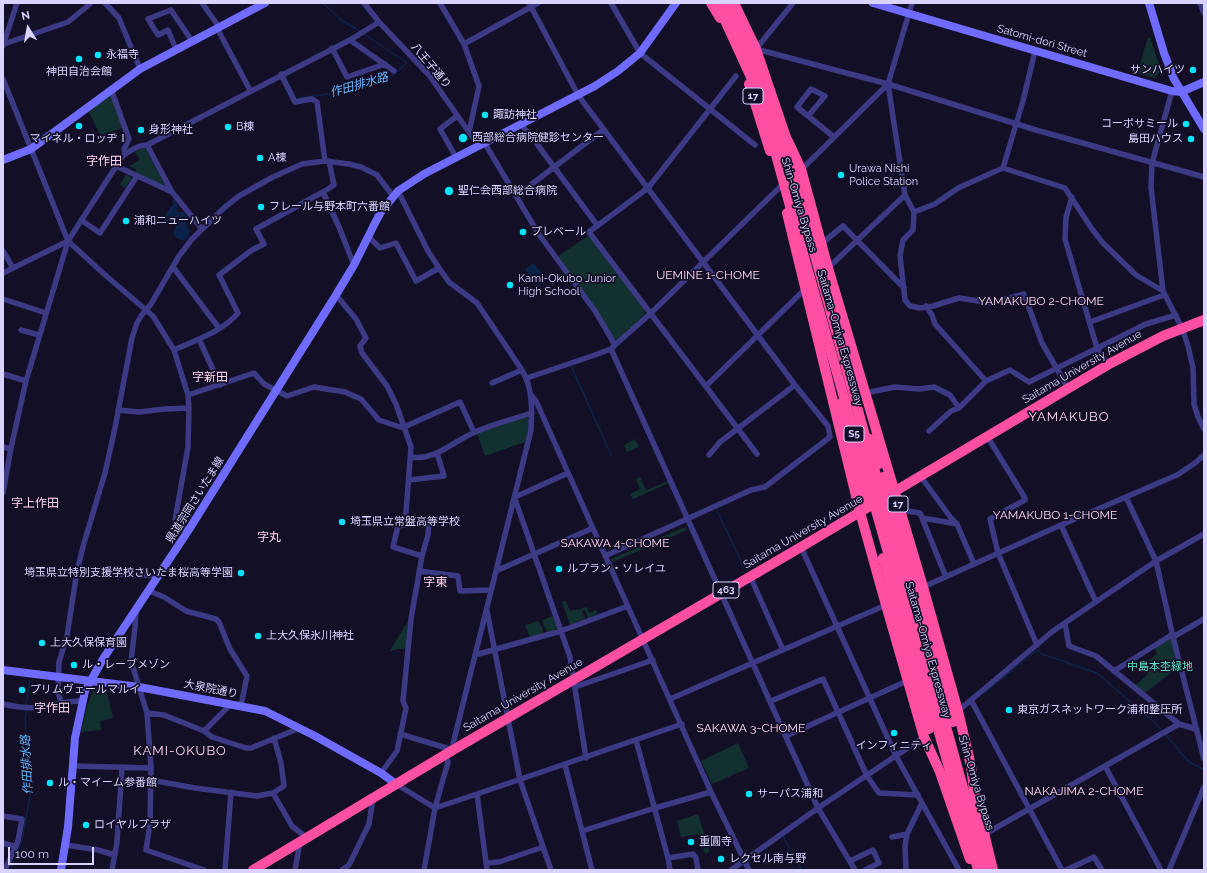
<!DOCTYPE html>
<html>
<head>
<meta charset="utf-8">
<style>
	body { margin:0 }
	#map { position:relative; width:1207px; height:873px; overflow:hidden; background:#130f26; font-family:Raleway,sans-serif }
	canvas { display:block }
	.frame { position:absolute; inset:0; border:4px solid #d9d4ff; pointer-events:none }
	.north { position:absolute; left:8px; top:8px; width:40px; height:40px; -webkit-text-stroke:3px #130f26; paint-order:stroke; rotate:349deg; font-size:11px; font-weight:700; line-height:16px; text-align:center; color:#d9d4ff }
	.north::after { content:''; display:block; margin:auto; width:14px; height:18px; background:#d9d4ff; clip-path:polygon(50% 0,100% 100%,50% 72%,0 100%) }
	.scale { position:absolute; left:8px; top:847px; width:86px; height:18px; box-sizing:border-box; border:2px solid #d9d4ff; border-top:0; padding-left:5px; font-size:12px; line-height:14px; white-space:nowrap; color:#d9d4ff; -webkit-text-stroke:3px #130f26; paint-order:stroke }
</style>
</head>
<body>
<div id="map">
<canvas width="1207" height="873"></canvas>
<div class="frame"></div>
<div class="north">N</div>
<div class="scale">100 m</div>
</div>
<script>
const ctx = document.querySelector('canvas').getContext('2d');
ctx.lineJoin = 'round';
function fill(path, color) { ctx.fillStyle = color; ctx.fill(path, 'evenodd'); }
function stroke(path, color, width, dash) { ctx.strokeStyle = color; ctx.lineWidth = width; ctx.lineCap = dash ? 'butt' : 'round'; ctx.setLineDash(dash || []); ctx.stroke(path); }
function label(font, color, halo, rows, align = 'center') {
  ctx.font = font + ' Raleway,"Noto Sans JP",sans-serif'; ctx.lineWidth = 3.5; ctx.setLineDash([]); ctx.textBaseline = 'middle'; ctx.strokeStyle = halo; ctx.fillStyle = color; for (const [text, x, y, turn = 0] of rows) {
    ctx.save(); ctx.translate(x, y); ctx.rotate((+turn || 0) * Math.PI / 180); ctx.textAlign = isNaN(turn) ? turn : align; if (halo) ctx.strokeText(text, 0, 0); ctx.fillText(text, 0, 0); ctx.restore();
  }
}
fill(new Path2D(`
	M1148,37L1150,38L1161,70L1155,78L1139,74L1140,71L1134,70L1136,64H1140Z
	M111,94L123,128L100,135L88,110Z
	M143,148H145L165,185L163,187L134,172L137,170L129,166L140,160L135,152Z
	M126,174L131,177V179L125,188L120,185Z
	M589,235L644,307L645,314L618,340L614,339L557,257Z
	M527,417L529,419V430L525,442L485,456L477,433Z
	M635,439L639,447L627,452L624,445Z
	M640,477L646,490L668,481L669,483L633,499L630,494L640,489L636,479Z
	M685,527L687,530L613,562L611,559Z
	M566,601L570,611L587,607L589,613L596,610L597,614L588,618L585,610L582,611L585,618L584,619L570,625L562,602Z
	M553,616L557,628L556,630L549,633L546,630L542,620Z
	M408,621L406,648L393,650L389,652Z
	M538,621L543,629V634L530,638L525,625Z
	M1171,638L1177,668L1145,693L1135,686L1148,674L1142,665L1157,654L1154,647Z
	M94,688H106L113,718L100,721L101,730L81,732L87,706Z
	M738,743L749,768L712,784L701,761Z
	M698,814L710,852L705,854L698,834L681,837L677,821Z`), '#12302f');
fill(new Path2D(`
	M174,199L178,206L177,212H183L188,218L185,220L188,229L191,231L189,233V236L183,241L176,238L173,233L176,227L171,222L159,219L165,215L173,204L172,201Z
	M533,263L547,278L540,286L525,270Z
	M570,366H572L612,455L611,456Z`), '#0c2248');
stroke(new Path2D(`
	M323,3L340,19L361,32
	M298,98L335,93L353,88L393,75L407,63L364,34
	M716,508L745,570
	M984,693L1037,650L1042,654L1097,673L1156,724L1162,731
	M26,706L30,681
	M1165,734L1188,761L1204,770
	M784,836L783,837L802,870
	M10,870L22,841L31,790L25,721L26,710`), '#0c2248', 1.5);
stroke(new Path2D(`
	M105,3L119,18L140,69
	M202,3L217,24V28L250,90
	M364,3L379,22L429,75L478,145
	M440,3L464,44L479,86L469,132
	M529,3L578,95L795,385L828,426L830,437L765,487L751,490L605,556
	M611,3L640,53L755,145
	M793,3L756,49L888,84L1036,130L1204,177
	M1200,3L1204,13
	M350,40L394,71
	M4,44L68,22L91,3
	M464,44L538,3
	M3,46L17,3
	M332,48L347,77L385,64
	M176,49L168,30L158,35L148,19L171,10L192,41
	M281,74L295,102L312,99L317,102L325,161
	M736,76L648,188L589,232L757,454
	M3,79L68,241L104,274L153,316L174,350L188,395L189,408L188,447L175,520L188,531
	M111,89L129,139L124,149L125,154
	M1172,91L1152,163L1151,187L1163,291L1182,328L1188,346L1193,368L1194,404L1198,417L1204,429
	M808,116L825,96L811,89L797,107L834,137
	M521,124L531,137
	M484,142L538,233L595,311L615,345
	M537,144L597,225
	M147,145L172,192L202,229
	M456,157L440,129L457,116
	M329,161L334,185L323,192L339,227L354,265
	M116,166L172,192
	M1003,168L1065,188L1092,229L1103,243L1136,275L1163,291
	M800,171L888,84
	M510,186L524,190L603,130
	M398,191L428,251L439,268L449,282L477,303L522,370C533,389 532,409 531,430L453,744V750L400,734
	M905,195L888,84L912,3
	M1072,197L1066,217L1065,239L1097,348L1108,365
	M914,212L935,204L958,188L1003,168L1023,101L1035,51
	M81,220L100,233L137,176
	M368,236L380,248L396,243L416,281L439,268
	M821,244L843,226L904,288
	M3,251L13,268
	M173,267L219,328
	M828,268L905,195L914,212L913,230L903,240L900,256L905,300L910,306L920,308L933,306L959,298L991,303L1024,294L1042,343L1068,388
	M3,273L68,241
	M336,295L356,319L366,338L360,346L362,353L387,386L396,404L411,447L405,525
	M3,299L46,313
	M926,306L932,315L935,324L986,381
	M1090,322L1164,295
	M21,330L39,335
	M199,339L220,385
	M611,349L818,808L855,870
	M174,350C196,340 222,332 238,313L219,275L252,250L264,244L256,229L323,192
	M3,374L26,381
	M527,378L592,356L611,349L615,345L650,314L781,186
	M492,383L522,370
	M706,386L805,289
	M865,393L895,387L919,389L934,387L950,395L959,408
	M188,395L254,373L264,384L287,396L314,387L345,392L361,399L379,420L400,427H404L460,402L474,432
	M532,396L536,401L711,792L749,870
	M118,410L139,412L165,409L189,408
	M929,431L951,411L959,408L986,381L1010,370L1029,382L1146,324L1176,315
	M987,436L1025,498V500L990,519L998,553L1037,645
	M3,447L11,449
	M709,455L720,442L795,385
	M411,457C434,461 453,442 473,433C489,425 514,419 532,413
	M409,480L444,476L437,453
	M924,481L951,518L957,524L974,564
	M3,493L11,448L26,381L68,241L122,157C128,151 139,145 147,145L350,40L379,22
	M515,497L568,473
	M1126,497L1156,561L1173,637L1204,759
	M515,499L570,657L586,758
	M900,510L920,513L946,577
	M922,518L957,524
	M801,547L896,756L959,870
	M419,571L458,576L460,591L491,590
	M496,571L593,528
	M77,572L159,576
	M750,576L783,650
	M923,587L1061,525
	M149,591L164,597L186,611L216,619L219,622L230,649L247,676L241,706
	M1096,602L1061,525L1177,475L1195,463L1204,455
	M136,611L135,627L131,661L147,713L151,768L150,824L146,850L204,870
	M487,611L520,780L551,870
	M1065,624L1069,646L1096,656L1179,724L1196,729
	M1173,637L1204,619
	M475,655L561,631L628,606
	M1114,671L1173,634
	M575,687L653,660
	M670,699L886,605
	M971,700L1062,870
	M771,701L823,679L867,776L879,793L918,795
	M61,702L58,692L59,662L67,636L77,571L84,543L105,473L115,428L132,338L137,323L141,316L151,304L179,256L192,239L225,207L239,196L273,177L302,164L325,161L349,164L361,167L377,175L393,196
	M3,704C16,707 28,709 41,707C56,705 68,700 83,701
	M958,711L1053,631L1156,561L1204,534
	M147,713L164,715L204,731L231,704
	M204,731L212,737L246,748H251L300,728
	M786,736L907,681
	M636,740L668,858L670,870
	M565,765L592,870
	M73,766L151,768
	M1105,766L1161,870
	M381,773L397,751L406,708L403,701L411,619L422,556L428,535L429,523L421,522L398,526L393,547L422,556
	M151,780L195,788L257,796L273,793L284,786L281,763L274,738
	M396,784L435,808L477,794
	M273,793L292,826L307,838
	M3,816L22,819L18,841L5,870
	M582,831L655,808L711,792
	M985,834L1179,724
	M892,837L907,834
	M3,843L16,847
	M66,845L98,850L115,855
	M668,858L693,854L696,858L698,870
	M850,861L873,850L879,863L865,870
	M486,863L499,862L543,847
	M112,870L117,842L122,768
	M225,870L231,792
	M295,870L300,842
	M342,870L349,865L369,824L373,798
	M424,870L435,808L448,762L445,755
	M487,870L477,794L682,724
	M731,870L818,808L924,737
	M906,870L905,846L907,834L922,803
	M1066,870L1094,857L1102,870
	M1169,870L1204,787`), '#3d3a85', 5.5);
stroke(new Path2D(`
	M873,3L1172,91L1181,92L1204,82
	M1149,3L1164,53L1174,79L1204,129
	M3,160L31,149L140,69L265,3
	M3,670L139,687L265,711L315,736L381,773L396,784
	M61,870L68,827L75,738L85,691L103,659L188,531L336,295L354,265L376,221L381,212L398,191L424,174L595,86L618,71L640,53L676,3`), '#6f6bff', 8);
stroke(new Path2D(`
	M711,3L720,18
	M734,3L756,49L789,146
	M749,84L770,151
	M788,141L801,169L828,268L923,587L958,711L971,766L974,792L993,870
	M787,213L860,512L886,605L924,737L940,772L970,859
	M870,439L879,464
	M253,870L453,750L801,547L1111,363L1163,336L1204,320`), '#ff4fa3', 10);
stroke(new Path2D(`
	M717,3L755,86L766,118L797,232L978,870
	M726,3C752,56 772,110 790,166L986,870
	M839,404L849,447L866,500
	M883,477L953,722
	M883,558L929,729`), '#ff4fa3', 10);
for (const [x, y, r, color] of [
	[98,55,4,"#00e5ff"],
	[79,59,4,"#00e5ff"],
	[1193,70,4,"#00e5ff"],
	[485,115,4,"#00e5ff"],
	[1186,124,4,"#00e5ff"],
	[79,126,4,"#00e5ff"],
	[228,127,4,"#00e5ff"],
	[141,130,4,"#00e5ff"],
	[463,138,5,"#00e5ff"],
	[1191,139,4,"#00e5ff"],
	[260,158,4,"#00e5ff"],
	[841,175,4,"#00e5ff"],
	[449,191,5,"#00e5ff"],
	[261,207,4,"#00e5ff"],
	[126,221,4,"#00e5ff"],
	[523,232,4,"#00e5ff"],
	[510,285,4,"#00e5ff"],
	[342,522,4,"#00e5ff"],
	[559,569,4,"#00e5ff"],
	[241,573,4,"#00e5ff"],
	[258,636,4,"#00e5ff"],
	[42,643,4,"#00e5ff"],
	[74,665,4,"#00e5ff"],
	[22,690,4,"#00e5ff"],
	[1009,710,4,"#00e5ff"],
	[894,733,4,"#00e5ff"],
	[50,783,4,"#00e5ff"],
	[749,794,4,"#00e5ff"],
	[86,825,4,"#00e5ff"],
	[691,842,4,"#00e5ff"],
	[721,859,4,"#00e5ff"]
]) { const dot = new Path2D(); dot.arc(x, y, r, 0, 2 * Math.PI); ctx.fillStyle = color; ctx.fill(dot); stroke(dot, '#130f26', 1.5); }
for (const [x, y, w] of [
	[753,96,20],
	[854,434,20],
	[898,504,20],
	[726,590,26]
]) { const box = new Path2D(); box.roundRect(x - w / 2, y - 8, w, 16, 3); ctx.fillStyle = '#130f26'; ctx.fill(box); stroke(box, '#d9d4ff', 1); }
label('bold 10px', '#d9d4ff', null, [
	["17",753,96],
	["S5",854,434],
	["17",898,504],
	["463",726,590]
]);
label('11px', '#d9d4ff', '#130f26', [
	["Satomi-dori Street",1042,41,16],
	["八王子通り",431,66,50],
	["Shin-Omiya Bypass",799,205,73],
	["Saitama-Omiya Expressway",840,338,74],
	["Saitama University Avenue",1082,367,-30],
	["県道宗岡さいたま線",195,500,-58],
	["Saitama University Avenue",803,532,-30],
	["Saitama-Omiya Expressway",928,650,74],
	["大泉院通り",211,689,11],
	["Saitama University Avenue",523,695,-30],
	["Shin-Omiya Bypass",976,783,73]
]);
label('11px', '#d9d4ff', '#130f26', [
	["永福寺",106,55],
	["サンハイツ",1185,70,"right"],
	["神田自治会館",79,72,"center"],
	["諏訪神社",493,115],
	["コーポサミール",1178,124,"right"],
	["B棟",236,127],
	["身形神社",149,130],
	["西部総合病院健診センター",472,138],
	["マイネル・ロッヂⅠ",79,139,"center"],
	["島田ハウス",1183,139,"right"],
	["A棟",268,158],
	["Urawa Nishi",849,169],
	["Police Station",849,182],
	["聖仁会西部総合病院",458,191],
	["フレール与野本町六番館",269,207],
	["浦和ニューハイツ",134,221],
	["プレベール",531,232],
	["Kami-Okubo Junior",518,279],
	["High School",518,292],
	["埼玉県立常盤高等学校",350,522],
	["ルプラン・ソレイユ",567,569],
	["埼玉県立特別支援学校さいたま桜高等学園",233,573,"right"],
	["上大久保氷川神社",266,636],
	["上大久保保育園",50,643],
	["ル・レーブメゾン",82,665],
	["プリムヴェールマルイ",30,690],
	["東京ガスネットワーク浦和整圧所",1017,710],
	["インフィニティ",894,746,"center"],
	["ル・マイーム参番館",58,783],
	["サーパス浦和",757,794],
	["ロイヤルプラザ",94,825],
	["重圓寺",699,842],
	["レクセル南与野",729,859]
], 'left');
label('11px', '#5fe0c0', '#130f26', [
	["中島本杢緑地",1160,667]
]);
label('italic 12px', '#62b6ff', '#130f26', [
	["作田排水路",359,85,-16],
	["作田排水路",27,765,-93]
]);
label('12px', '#ffd6f0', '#130f26', [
	["字作田",104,161],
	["UEMINE 1-CHOME",708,275],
	["YAMAKUBO 2-CHOME",1041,301],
	["字新田",210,377],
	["字上作田",35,503],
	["YAMAKUBO 1-CHOME",1055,515],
	["字丸",269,537],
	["SAKAWA 4-CHOME",615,543],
	["字東",435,582],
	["字作田",52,708],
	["SAKAWA 3-CHOME",751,728],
	["NAKAJIMA 2-CHOME",1084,791]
]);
ctx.letterSpacing = '1px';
label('13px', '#ffd6f0', '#130f26', [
	["YAMAKUBO",1069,417],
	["KAMI-OKUBO",180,751]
]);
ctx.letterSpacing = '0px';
</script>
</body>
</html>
